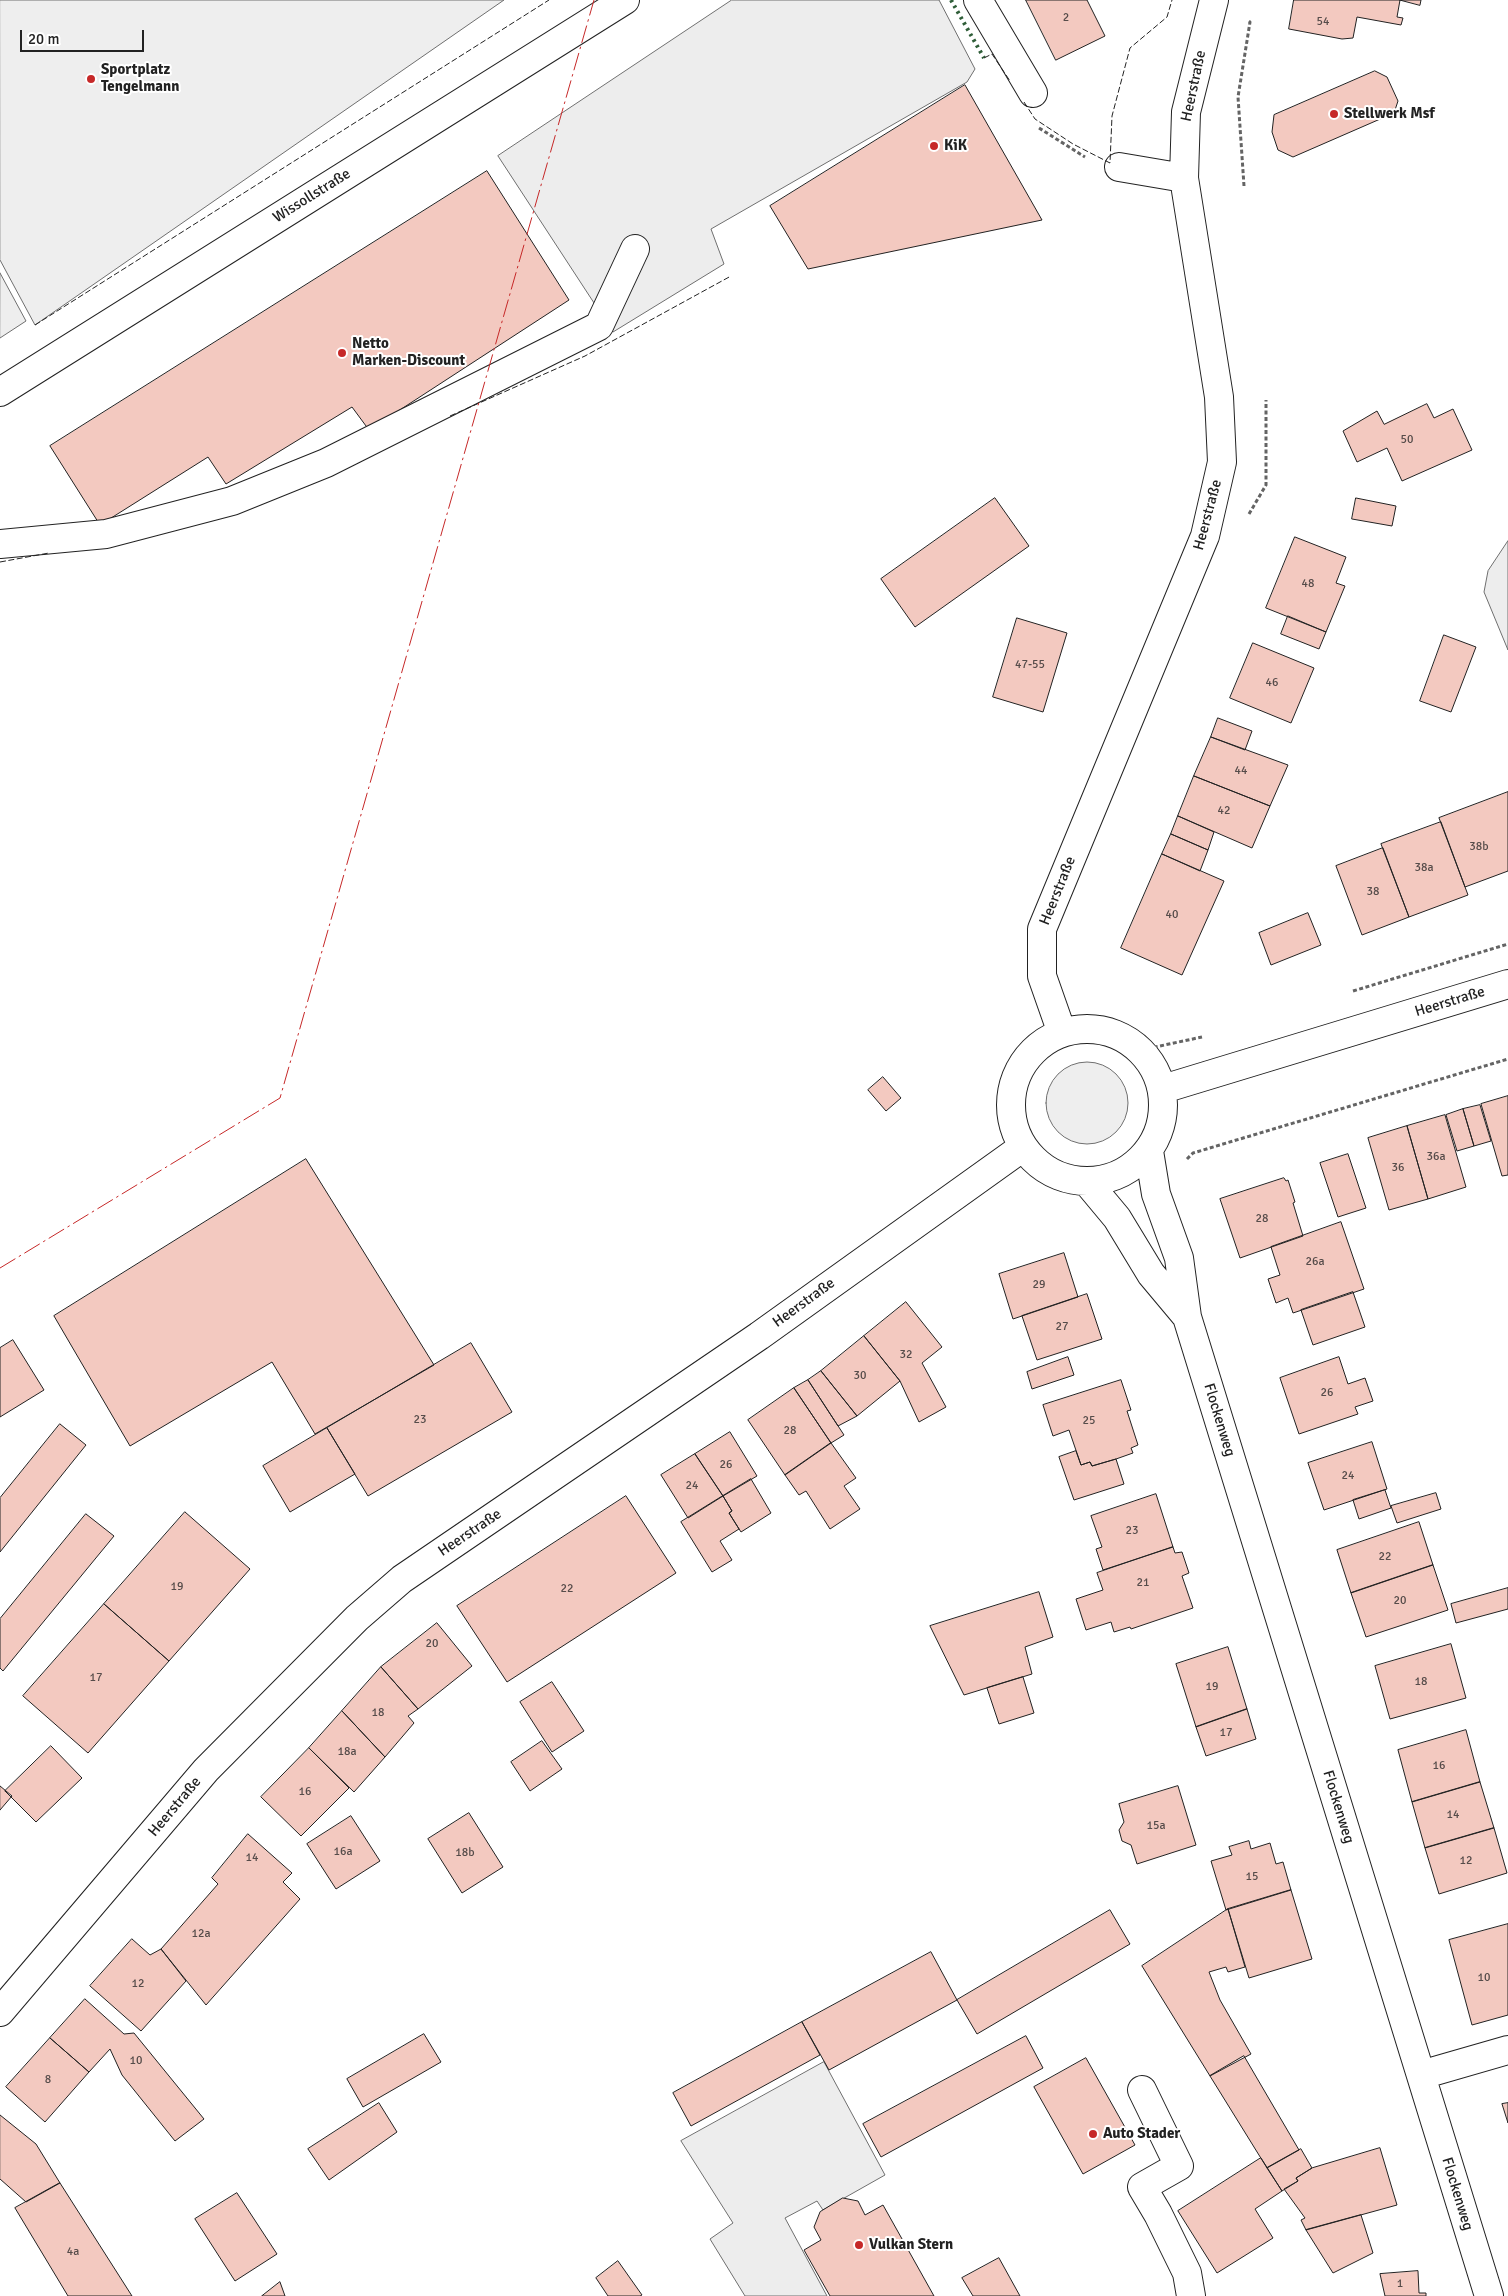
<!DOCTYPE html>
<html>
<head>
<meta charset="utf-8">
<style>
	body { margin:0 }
	#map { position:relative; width:1508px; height:2296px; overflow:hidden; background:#fff; font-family:Signika,sans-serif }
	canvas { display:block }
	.scale { position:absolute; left:20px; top:30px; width:124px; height:22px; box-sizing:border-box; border:2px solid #222; border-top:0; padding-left:6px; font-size:15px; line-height:18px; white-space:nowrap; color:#222; -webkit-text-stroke:4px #fff; paint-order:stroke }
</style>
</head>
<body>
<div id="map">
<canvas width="1508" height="2296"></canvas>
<div class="scale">20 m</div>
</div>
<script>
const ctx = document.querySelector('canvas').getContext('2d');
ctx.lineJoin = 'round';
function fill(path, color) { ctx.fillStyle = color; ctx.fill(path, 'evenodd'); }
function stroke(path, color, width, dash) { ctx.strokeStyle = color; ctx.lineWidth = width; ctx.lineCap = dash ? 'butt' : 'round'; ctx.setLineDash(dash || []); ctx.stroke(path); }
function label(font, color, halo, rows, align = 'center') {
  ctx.font = font + ' Signika,sans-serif'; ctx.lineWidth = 4; ctx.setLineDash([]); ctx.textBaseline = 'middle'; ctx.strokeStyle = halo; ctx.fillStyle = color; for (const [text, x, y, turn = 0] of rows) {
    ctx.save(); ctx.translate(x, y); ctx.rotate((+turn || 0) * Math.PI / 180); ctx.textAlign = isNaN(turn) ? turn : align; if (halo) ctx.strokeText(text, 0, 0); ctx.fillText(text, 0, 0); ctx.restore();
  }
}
const green = new Path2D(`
	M0,0H504L35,325L0,260Z
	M0,273L26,321L0,338Z
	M1046 1103a41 41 0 1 1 82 0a41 41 0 1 1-82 0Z`);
fill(green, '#eee');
stroke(green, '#6f6f6f', 1);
const parking = new Path2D(`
	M732,0H939L975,69L967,82L711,229L724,264L613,332L498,156Z
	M1508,541V650L1484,592L1488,571Z
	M824,2062L885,2175L823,2210L817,2201L785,2218L827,2296H745L710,2239L733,2223L681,2141Z`);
fill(parking, '#ededed');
stroke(parking, '#6f6f6f', 1);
const building = new Path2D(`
	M1026,0H1087L1105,36L1056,60Z
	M1294,0H1400L1397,17L1403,18L1401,25L1357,17L1353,38L1342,39L1289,29Z
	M1400,0H1421L1420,5Z
	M1375,71L1387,77L1398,101L1394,113L1293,157L1278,150L1272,132L1274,115Z
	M965,85L1042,220L808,269L770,206Z
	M487,171L569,300L369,430L352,407L226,484L208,457L100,525L50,446Z
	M1427,404L1434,418L1453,409L1472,450L1402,481L1387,448L1357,462L1343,431L1377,411L1384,424Z
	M995,498L1029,546L915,627L881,579Z
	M1356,498L1396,506L1392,526L1352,519Z
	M1295,537L1346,557L1336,583L1345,586L1326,632L1266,608Z
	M1288,616L1326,632L1319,649L1281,634Z
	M1017,618L1067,633L1043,712L993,697Z
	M1444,635L1476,647L1451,712L1420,701Z
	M1253,643L1314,668L1291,723L1230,698Z
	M1218,718L1252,731L1245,750L1211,737Z
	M1211,737L1288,765L1270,806L1194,776Z
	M1194,776L1270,806L1252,848L1178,816Z
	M1508,792V871L1465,887L1439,818Z
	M1178,816L1214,832L1208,850L1171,834Z
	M1441,822L1468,895L1409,917L1381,844Z
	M1171,834L1208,850L1200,871L1162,854Z
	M1383,848L1409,917L1362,935L1336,866Z
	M1162,854L1224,881L1182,975L1121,948Z
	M1308,913L1321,945L1271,965L1259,933Z
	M883,1077L901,1098L886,1111L868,1090Z
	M1508,1096V1175L1502,1176L1481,1104Z
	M1480,1105L1491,1141L1474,1146L1463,1109Z
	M1463,1109L1474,1146L1457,1151L1446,1115Z
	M1445,1115L1466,1187L1428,1199L1407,1126Z
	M1407,1126L1428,1199L1389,1210L1368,1138Z
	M1348,1154L1366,1208L1338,1217L1320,1163Z
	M306,1159L434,1365L315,1434L272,1362L130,1446L54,1316Z
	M1284,1178L1286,1181L1288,1180L1295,1202L1293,1203L1303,1236L1240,1258L1220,1199Z
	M1341,1222L1364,1289L1293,1313L1288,1298L1276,1303L1268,1279L1280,1275L1271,1247Z
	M1064,1253L1078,1297L1013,1319L999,1274Z
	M1353,1292L1365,1327L1313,1345L1301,1310Z
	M1087,1294L1102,1339L1037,1360L1022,1316Z
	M906,1302L942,1347L922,1363L946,1407L919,1422L900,1381L864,1336Z
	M864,1336L900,1381L857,1416L821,1371Z
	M13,1340L44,1390L0,1417V1348Z
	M471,1343L512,1412L368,1496L327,1428Z
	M1068,1357L1074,1375L1032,1389L1027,1372Z
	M1339,1357L1348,1384L1365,1378L1373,1401L1355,1407L1358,1414L1299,1434L1280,1378Z
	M821,1371L857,1416L838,1426L808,1380Z
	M808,1380L844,1435L831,1443L794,1388Z
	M1121,1380L1131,1410L1127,1411L1138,1445L1131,1448L1133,1453L1116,1459L1092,1466L1090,1462L1081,1465L1069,1430L1053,1436L1043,1405Z
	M794,1388L831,1443L785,1475L748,1420Z
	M60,1424L86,1445L0,1552V1498Z
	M327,1428L355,1474L290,1512L263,1466Z
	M730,1432L757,1476L723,1496L695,1454Z
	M1372,1442L1387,1489L1324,1510L1308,1463Z
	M831,1443L856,1478L844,1486L860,1509L830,1529L806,1491L799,1495L785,1475Z
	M1076,1451L1081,1465L1090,1462L1092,1466L1116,1459L1124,1484L1074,1500L1059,1457Z
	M695,1454L723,1496L688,1518L661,1475Z
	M751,1479L771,1513L741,1532L729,1513L732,1511L723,1496Z
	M1385,1490L1391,1508L1359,1519L1353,1500Z
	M1436,1493L1441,1509L1397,1523L1391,1506Z
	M1156,1494L1173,1547L1103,1570L1096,1549L1102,1547L1091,1516Z
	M626,1496L676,1573L507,1682L457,1606Z
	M723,1496L732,1511L729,1513L739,1529L720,1541L732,1560L712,1572L681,1522Z
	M185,1512L250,1569L169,1661L104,1604Z
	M86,1514L114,1536L3,1671L0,1668V1619Z
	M1419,1522L1433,1565L1351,1593L1337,1550Z
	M1173,1547L1175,1553L1182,1552L1189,1573L1182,1576L1193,1608L1131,1629L1130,1627L1114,1632L1111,1622L1086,1630L1076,1599L1103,1590L1097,1573Z
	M1433,1565L1448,1610L1366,1637L1351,1593Z
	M1508,1588V1609L1456,1623L1451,1604Z
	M1039,1592L1053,1637L1025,1647L1032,1674L964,1695L930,1626Z
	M104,1604L169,1661L88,1753L23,1696Z
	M437,1623L472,1666L418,1709L381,1667Z
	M1451,1644L1466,1698L1390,1719L1375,1666Z
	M1228,1647L1247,1709L1196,1727L1176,1664Z
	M381,1667L418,1709L408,1716L414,1723L385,1757L342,1711Z
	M1023,1677L1034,1713L999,1724L987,1688Z
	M552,1682L584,1731L552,1752L520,1702Z
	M1247,1709L1256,1739L1206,1756L1196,1727Z
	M342,1711L385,1757L354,1792L309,1748Z
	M1466,1730L1480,1782L1412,1802L1398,1750Z
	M542,1741L562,1769L530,1791L511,1762Z
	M51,1746L82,1778L36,1822L5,1791Z
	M309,1748L349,1788L301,1836L261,1797Z
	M1480,1782L1494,1828L1425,1848L1412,1802Z
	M0,1786L12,1796L0,1810Z
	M1178,1786L1196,1845L1137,1864L1131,1845L1122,1841L1119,1830L1124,1822L1119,1804Z
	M469,1813L503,1867L462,1893L428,1839Z
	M351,1816L380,1861L336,1889L307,1844Z
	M1494,1828L1507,1873L1439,1894L1425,1848Z
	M248,1834L292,1873L283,1882L300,1899L206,2005L161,1949L218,1884L212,1878Z
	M1249,1841L1251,1849L1270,1843L1276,1864L1283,1862L1291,1890L1226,1910L1211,1861L1232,1855L1229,1847Z
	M1291,1890L1312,1959L1249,1978L1228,1909Z
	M1228,1909L1245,1967L1228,1972L1226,1967L1209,1972L1220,2000L1251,2054L1210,2076L1142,1966Z
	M1110,1910L1130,1944L977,2034L957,2000Z
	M1508,1924V2015L1472,2025L1449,1940Z
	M132,1939L150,1955L161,1949L186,1981L141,2031L90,1986Z
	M931,1952L957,2000L829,2070L802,2022Z
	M85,1999L124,2034L134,2033L204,2119L175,2141L122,2075L110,2049L89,2072L50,2038Z
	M802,2022L820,2055L691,2126L673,2093Z
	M424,2034L441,2062L363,2107L347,2079Z
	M1026,2036L1043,2068L881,2157L863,2124Z
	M50,2038L89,2072L45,2122L6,2087Z
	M1244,2056L1299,2150L1267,2168L1210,2076Z
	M1086,2058L1135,2145L1083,2174L1034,2087Z
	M379,2103L397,2132L329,2180L308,2149Z
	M1508,2103V2123L1502,2104Z
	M0,2115L36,2144L60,2183L26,2202L0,2179Z
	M1380,2148L1397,2205L1306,2230L1301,2220L1305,2218L1284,2189L1298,2181L1296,2178L1312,2168Z
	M1301,2149L1312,2168L1296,2178L1298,2181L1282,2191L1267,2168Z
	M1261,2158L1282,2191L1255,2209L1273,2238L1217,2273L1178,2211Z
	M60,2183L132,2296H68L15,2208Z
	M237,2193L277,2254L235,2281L195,2219Z
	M843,2198L858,2201L865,2215L883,2205L934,2296H830L804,2250L821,2240L814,2227L820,2212Z
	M1361,2215L1373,2253L1333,2273L1306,2230Z
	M999,2258L1020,2296H973L962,2278Z
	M618,2261L642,2295L640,2296H608L596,2278Z
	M1418,2271L1419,2293H1426V2296H1385L1380,2274Z
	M280,2282L285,2296H262Z`);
fill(building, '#f3c9c0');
stroke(building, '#222', 1);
const minor = new Path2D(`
	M978,0L1033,93
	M1119,167L1184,178
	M0,392L625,0
	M0,544L106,534L232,501L326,463L599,326L635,249
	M1011 1105a76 76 0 1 1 152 0a76 76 0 1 1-152 0Z
	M1062,1033L1042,976V929L1205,536L1222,462L1219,397L1184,178L1186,112L1214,0
	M1163,1089L1508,984
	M1149,1151L1156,1194L1179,1258L1187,1317L1489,2296
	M1087,1182L1117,1218L1151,1274L1187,1317
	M0,2012L206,1770L357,1618L402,1579L759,1336L1023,1147
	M1421,2075L1508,2050
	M1142,2090L1179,2166L1142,2187L1158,2214L1187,2273L1191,2296`);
stroke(minor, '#222', 30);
stroke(new Path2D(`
	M1039,128L1085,157
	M1244,186L1238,97L1250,22L1247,20
	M1249,514L1266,485V400
	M1353,991L1508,944
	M1141,1050L1202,1037
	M1187,1159L1193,1153L1508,1059`), '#646464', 3, [4, 2.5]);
stroke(minor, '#fff', 28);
stroke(new Path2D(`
	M951,0L984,58`), '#2f5e38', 4, [2.5, 4]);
stroke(new Path2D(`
	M984,58L992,54L1010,81
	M1024,102L1035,119L1073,144L1110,163L1112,116L1130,48L1167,17L1172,0
	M35,325L549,0
	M450,416L585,356L731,276
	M0,562L49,553`), '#222', 1, [6, 2.5]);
stroke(new Path2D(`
	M0,1268L280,1098L594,0`), '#c62828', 1, [18, 4, 2.5, 4]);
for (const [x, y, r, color] of [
	[91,79,5,"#c62828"],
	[1334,114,5,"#c62828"],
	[934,146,5,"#c62828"],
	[342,353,5,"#c62828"],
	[1093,2134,5,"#c62828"],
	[859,2245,5,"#c62828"]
]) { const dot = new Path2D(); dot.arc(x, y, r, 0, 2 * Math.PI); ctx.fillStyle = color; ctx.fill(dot); stroke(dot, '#fff', 2); }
label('12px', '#564c4a', null, [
	["2",1066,18],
	["54",1323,22],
	["50",1407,440],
	["48",1308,584],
	["47-55",1030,665],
	["46",1272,683],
	["44",1241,771],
	["42",1224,811],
	["38b",1479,847],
	["38a",1424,868],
	["38",1373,892],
	["40",1172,915],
	["36a",1436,1157],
	["36",1398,1168],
	["28",1262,1219],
	["26a",1315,1262],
	["29",1039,1285],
	["27",1062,1327],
	["32",906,1355],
	["30",860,1376],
	["26",1327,1393],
	["23",420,1420],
	["25",1089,1421],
	["28",790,1431],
	["26",726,1465],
	["24",1348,1476],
	["24",692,1486],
	["23",1132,1531],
	["22",1385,1557],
	["21",1143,1583],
	["19",177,1587],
	["22",567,1589],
	["20",1400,1601],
	["20",432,1644],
	["17",96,1678],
	["18",1421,1682],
	["19",1212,1687],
	["18",378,1713],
	["17",1226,1733],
	["18a",347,1752],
	["16",1439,1766],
	["16",305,1792],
	["14",1453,1815],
	["15a",1156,1826],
	["16a",343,1852],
	["18b",465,1853],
	["14",252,1858],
	["12",1466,1861],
	["15",1252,1877],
	["12a",201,1934],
	["10",1484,1978],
	["12",138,1984],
	["10",136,2061],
	["8",48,2080],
	["4a",73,2252],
	["1",1400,2284]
]);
label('bold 15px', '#222', '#fff', [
	["Sportplatz",101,70],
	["Tengelmann",101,87],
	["Stellwerk Msf",1344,114],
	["KiK",944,146],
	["Netto",352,344],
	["Marken-Discount",352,361],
	["Auto Stader",1103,2134],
	["Vulkan Stern",869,2245]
], 'left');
label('15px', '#222', '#fff', [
	["Heerstraße",1194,86,-78],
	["Wissollstraße",312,196,-32],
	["Heerstraße",1208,515,-75],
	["Heerstraße",1058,891,-68],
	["Heerstraße",1450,1002,-17],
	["Heerstraße",804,1303,-36],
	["Flockenweg",1219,1420,73],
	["Heerstraße",470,1533,-34],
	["Heerstraße",175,1807,-50],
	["Flockenweg",1338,1807,73],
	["Flockenweg",1457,2194,73]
]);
</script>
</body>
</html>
